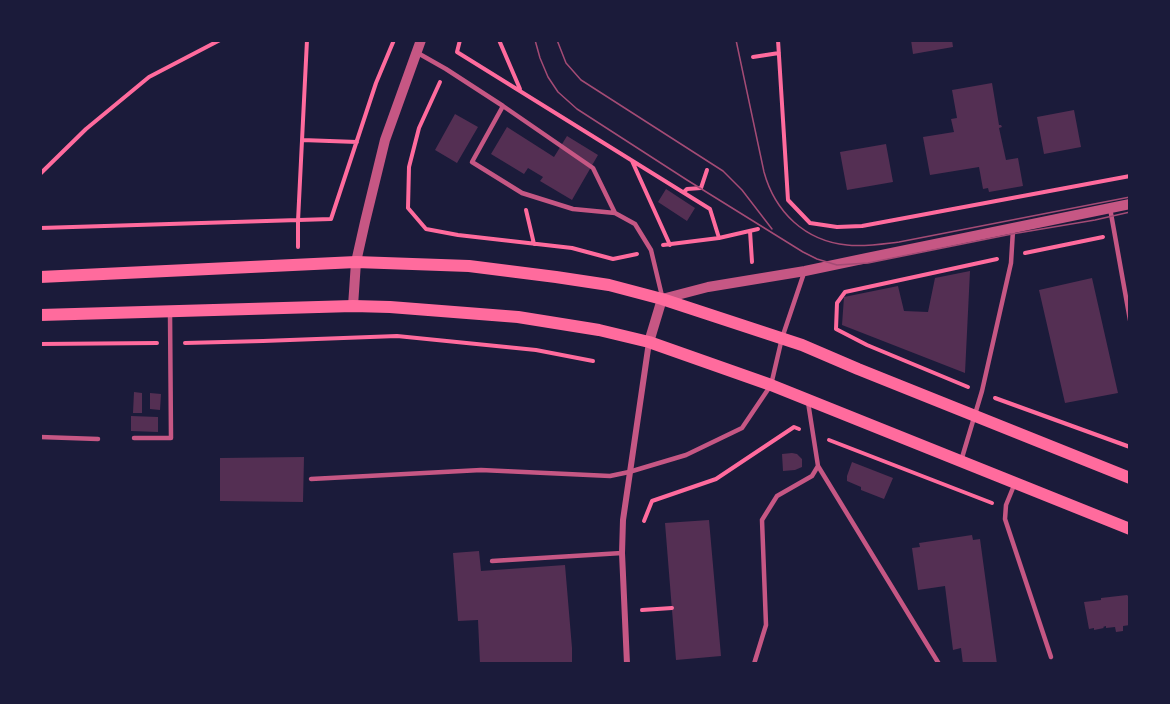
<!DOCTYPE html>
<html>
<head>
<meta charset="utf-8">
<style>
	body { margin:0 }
	#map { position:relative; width:1170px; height:704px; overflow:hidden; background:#1b1b3a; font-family:"Alegreya Sans",sans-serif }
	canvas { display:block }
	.frame { position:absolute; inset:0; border:42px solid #1b1b3a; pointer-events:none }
</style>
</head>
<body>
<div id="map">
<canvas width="1170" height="704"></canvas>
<div class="frame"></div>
</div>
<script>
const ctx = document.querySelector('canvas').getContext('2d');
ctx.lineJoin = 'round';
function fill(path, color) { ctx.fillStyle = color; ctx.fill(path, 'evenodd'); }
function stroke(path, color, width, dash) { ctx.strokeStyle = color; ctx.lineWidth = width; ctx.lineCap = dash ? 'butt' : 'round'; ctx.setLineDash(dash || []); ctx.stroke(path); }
fill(new Path2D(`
	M911,40H952L953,47L913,54Z
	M992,83L999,125H1001L1002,127L999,128L1006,160L1018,158L1023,186L989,192L988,188L983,189L979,167L930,175L923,137L954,132L951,119L957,118L952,90Z
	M1074,110L1081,147L1044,154L1037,117Z
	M455,114L478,127L457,163L435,150Z
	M507,127L554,157L567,136L598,155L572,200L540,181L543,177L528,168L524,174L491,154Z
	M886,144L893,182L847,190L840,152Z
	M666,189L695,208L687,221L658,202Z
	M970,271L965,373L842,325L844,297L898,286L904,311L928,312L935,278Z
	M1092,278L1118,393L1065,403L1039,290Z
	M134,392L142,393V413H133Z
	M150,393L161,394L160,410L150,409Z
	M131,416L158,417V432L131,431Z
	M792,453L797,454L802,459V467L795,470L783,471L782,454Z
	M304,457L303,502L220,501V458Z
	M852,462L893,478L884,499L861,490V487L847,481V476Z
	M709,520L721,656L676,660L665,523Z
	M972,535L973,540L980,539L997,664H963L961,648L953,650L945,586L918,590L912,548L920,547L919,543Z
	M479,551L481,571L565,565L572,648V664H480L478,620L458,621L453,553Z
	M1127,595L1128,596H1130V625L1123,626V631L1116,632L1115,627L1106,628V626L1103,627L1104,628L1094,630V628L1089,629L1084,602L1101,600V598Z`), '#542f53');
stroke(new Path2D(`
	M460,40L457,52L710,209L719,238
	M499,40L520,89
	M778,40L788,200L810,223L837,227L862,226L1130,176
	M753,57L779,53
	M440,82L419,128L409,167L408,208L426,229L458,235L572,248L613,259L637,254
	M302,140L357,142
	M632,161L670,245
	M40,174L86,129L149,77L220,40
	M684,192L687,189L701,188L707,170
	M526,210L534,244
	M40,228L331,219L376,83L394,40
	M750,231L752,262
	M663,245L719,238L758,229
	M298,247V221L307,40
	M1025,253L1103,237
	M185,343L263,341L397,336L536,350L593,361
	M40,344L157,343
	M968,387L867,345L836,329L837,303L845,292L997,259
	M995,398L1130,447
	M829,440L992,503
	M644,521L652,501L716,479L794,427L799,429
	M642,610L672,608`), '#ff6b9d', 4);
stroke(new Path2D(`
	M416,52L446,69L503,106L472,162L522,193L573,209L615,213L635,224L651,250L662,296
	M503,106L593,168L615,213
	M1110,208L1130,320
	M40,437L98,439
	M134,438H171L170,312
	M961,461L982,391L1011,263L1013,230
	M818,466L939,664
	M311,479L481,470L610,476L629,472L686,455L742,428L771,385L782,338L804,273
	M1015,483L1006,505L1005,519L1051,657
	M492,561L622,553
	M754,664L766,625L762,520L777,496L812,476L818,466L808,402`), '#c65784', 4.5);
stroke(new Path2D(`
	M627,664L622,553L623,520L649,342`), '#c65784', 6);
stroke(new Path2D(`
	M353,306L356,262L365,222L385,140L421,40
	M649,342L662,299L708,287L805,271L867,258L1130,204`), '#c65784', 10);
stroke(new Path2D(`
	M40,277L356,262L469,266L556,277L609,285L662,299L802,345L858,369L1130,478
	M40,315L353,306L390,307L518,317L599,330L649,342L771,385L1130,529`), '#ff6b9d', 12);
stroke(new Path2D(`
	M535,40L540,58L548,77L558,92L577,109L687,180L803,252L817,259L837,265L868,263L1012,234L1095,220L1130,212
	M557,40L566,63L581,80L723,171L742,190L772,229
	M736,40L764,172C775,212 805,241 847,245C864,247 882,244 899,242L1130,197`), '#a44b75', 1.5);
</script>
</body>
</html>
